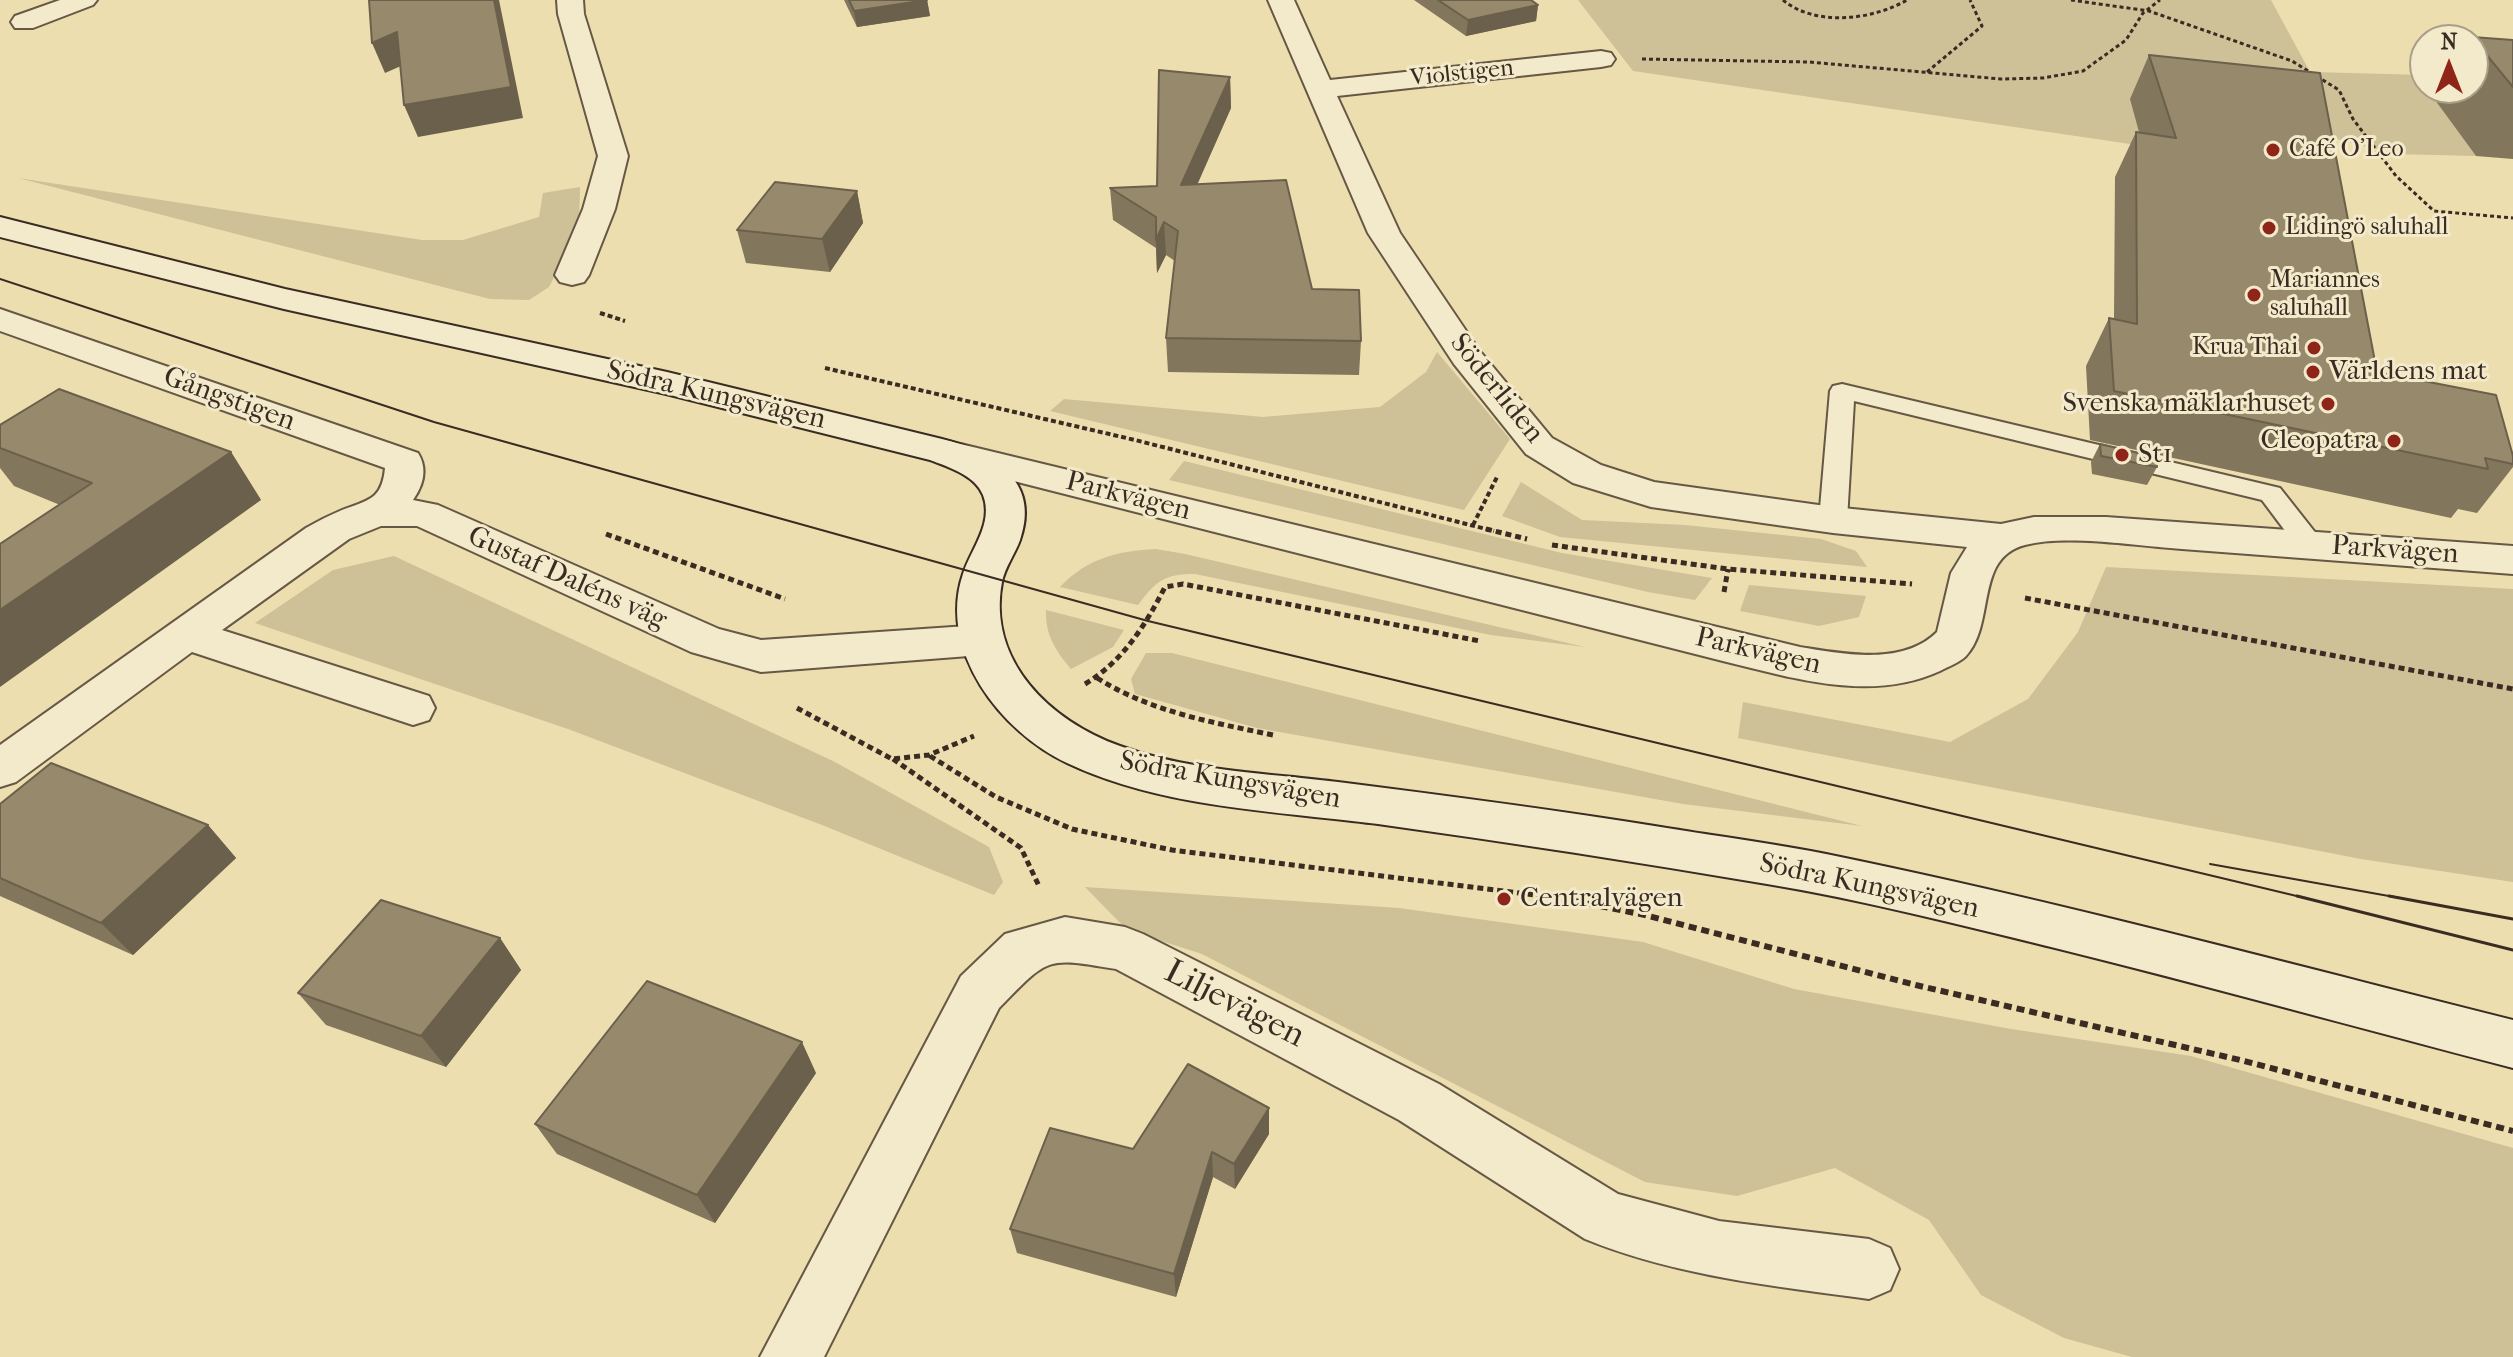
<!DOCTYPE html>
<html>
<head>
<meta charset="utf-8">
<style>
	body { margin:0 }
	#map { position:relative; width:2513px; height:1357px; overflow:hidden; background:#ecdeaf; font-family:"IM FELL French Canon",serif }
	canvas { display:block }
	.north { position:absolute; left:2409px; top:24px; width:80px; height:80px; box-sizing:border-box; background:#f3eacb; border:2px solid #a99e87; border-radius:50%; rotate:0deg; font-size:22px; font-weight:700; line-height:32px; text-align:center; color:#3a2c22 }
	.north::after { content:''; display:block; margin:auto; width:28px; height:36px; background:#8f2418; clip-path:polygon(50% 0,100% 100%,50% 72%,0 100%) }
</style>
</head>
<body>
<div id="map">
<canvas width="2513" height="1357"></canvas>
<div class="north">N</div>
</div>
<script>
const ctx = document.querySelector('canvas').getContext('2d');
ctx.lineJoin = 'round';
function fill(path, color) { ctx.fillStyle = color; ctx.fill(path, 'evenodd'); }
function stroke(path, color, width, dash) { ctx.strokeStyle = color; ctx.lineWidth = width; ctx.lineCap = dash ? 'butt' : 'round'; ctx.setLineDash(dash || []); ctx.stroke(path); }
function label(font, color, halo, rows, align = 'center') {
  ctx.font = font + ' "IM FELL French Canon",serif'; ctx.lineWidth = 6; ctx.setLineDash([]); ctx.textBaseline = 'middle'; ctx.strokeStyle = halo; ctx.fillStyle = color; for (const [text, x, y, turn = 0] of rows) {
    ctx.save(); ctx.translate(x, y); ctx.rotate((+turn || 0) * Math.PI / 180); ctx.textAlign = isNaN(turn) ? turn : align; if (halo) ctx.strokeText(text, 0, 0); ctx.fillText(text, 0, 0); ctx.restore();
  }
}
fill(new Path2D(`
	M1578,0H2271L2310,72L2425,75V88H2473L2513,76L2435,100L2476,156L2394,154L2303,130L2144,146L1633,71Z
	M18,178L422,240H463L539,217L543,193L580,187L579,228L549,287L529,300L490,299Z
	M1437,352L1510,439L1464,510L1050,411L1064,399L1263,417L1380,407L1426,372Z
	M1184,461L1562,553L1712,578L1695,600L1648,592L1169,480Z
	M1521,482L1582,520L1685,525L1821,539L1856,551L1867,567L1560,537L1502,516Z
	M1156,549L1185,554L1585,647L1491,635L1195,574C1164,574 1156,581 1138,605L1060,587C1088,558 1117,551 1156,549Z
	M394,556L833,761L989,847L1003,882L994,895L822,825L568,729L255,623L333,570Z
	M2106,567L2513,589V882L2361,859L1738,738L1743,702L1950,742L2028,699L2078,632Z
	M1749,585L1866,596L1859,617L1819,626L1740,611Z
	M1046,610L1124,630L1113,647L1071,669C1056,651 1045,635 1046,610Z
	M1146,653H1172L1862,826L1683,804L1257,728L1135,694L1131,679Z
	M1085,887L1399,908L1643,942L1794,989L2011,1029L2191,1056L2513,1148V1357H2132L2064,1338L1981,1295L1929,1220L1835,1168L1737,1196L1645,1182L1202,954L1127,930Z`), '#cec097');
const lane = new Path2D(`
	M1842,384L2280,488L2325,545L2321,552L2311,554L2301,552L2262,500L1854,401L1847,520L1843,526L1833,529L1823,526L1819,520L1830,391L1833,386Z`);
const street = new Path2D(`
	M60,0H97L93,5L33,28H15L11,22L15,16Z
	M557,0H583L584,14L628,156L615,209L589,275L584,282L572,285L560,282L555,275L583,209L598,156L558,14Z
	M1268,0H1294L1330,80L1601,51L1611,53L1615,59L1611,65L1601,67L1337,96L1400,233L1479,350L1552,438L1601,465L1654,482L1833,507L2001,524L2034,517H2106L2513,546V574C2403,566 2292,557 2182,549C2138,546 2066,534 2025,545C1974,558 1996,624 1966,656C1959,663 1949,666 1940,671C1869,704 1786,676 1715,659L931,460L925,452L931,444L944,440L1800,647C1843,654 1903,666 1937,632L1951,573L1967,547L1833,533L1651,507L1573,483L1526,454L1454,364L1368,233Z
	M0,309L418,453C428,469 423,486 413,500L438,505L719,629L761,640L982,625L997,629L1003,640L997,651L982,655L761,672L691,652L417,526H381L349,539L222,630L429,696L435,708L429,720L413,725L192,652L16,782L0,787V745L306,528C318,521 330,515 342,510C368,500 382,500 385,468L0,331Z
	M1065,917L1125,927L1143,934L1439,1084L1618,1194L1719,1221L1869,1239L1890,1248L1899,1269L1890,1290L1869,1299C1773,1286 1676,1276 1585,1239L1399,1120L1116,969C1045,957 1049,957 999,1008L824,1357H760L961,976L1005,934Z`);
const secondary = new Path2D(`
	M0,217L285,289L667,372L942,439C992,452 1041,480 1020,540C1015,554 1005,567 1002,582C987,661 1050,721 1120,746C1188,771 1266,773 1338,782C1448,796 1558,810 1667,828C1722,837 1777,844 1831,855C2060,902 2286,963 2513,1020V1068C2359,1028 2205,985 2051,947C1957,924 1863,900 1767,884C1638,862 1508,842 1378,824C1275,811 1162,808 1067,763C1001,732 937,650 963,574C971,549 994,523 983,495C975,475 948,467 930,460L666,394L284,309L0,237Z`);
stroke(lane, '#665845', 4);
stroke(street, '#665845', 4);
stroke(secondary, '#3a2c22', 4);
stroke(new Path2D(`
	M1783,0C1815,27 1873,20 1907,0
	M2071,0L2149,11L2292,61L2339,90L2353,119L2396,176L2434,211L2513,218
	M1642,59L1809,62L2001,79L2043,78L2083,71L2126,40L2143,13L2160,0
	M1927,72L1982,26L1970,0`), '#3a2c22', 3, [4, 3]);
stroke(new Path2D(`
	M600,313L625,321
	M825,368L1135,440L1494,531
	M1473,525L1497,477`), '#3a2c22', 4, [5, 3]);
stroke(new Path2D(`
	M1486,529L1527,539
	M606,534L785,599
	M1552,545L1728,569L1912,584
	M1724,592L1728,569
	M2025,598L2513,689
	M1097,678C1151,712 1211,722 1273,735
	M1085,684C1123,661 1145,626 1165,587L1183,584L1480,641
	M797,708L892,759L929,755L974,736
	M930,756L996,797L1072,829L1172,850L1560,898
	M893,759L1021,848L1039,886`), '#3a2c22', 5, [6, 4]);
stroke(new Path2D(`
	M1549,896L1645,915L1920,986L2240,1060L2513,1131`), '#3a2c22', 6, [8, 5]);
fill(lane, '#f3eacb');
fill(street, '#f3eacb');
fill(secondary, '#f3eacb');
stroke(new Path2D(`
	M0,279L434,422L1148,621L2305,898
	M2210,864L2400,898`), '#3a2c22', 2);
stroke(new Path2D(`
	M2297,896L2513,950
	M2389,896L2513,919`), '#3a2c22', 3);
fill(new Path2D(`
	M844,0H927L930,16L857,27Z
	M1414,0H1531L1538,5L1536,21L1466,36Z
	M2472,37L2513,40V159L2476,156L2435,100L2441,88H2473V40H2470Z
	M2149,55L2377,372L2513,456V467L2477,513L2458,509L2451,518L2090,440L2086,366L2109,318L2114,319L2115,177L2136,132H2139L2130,99Z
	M1230,77L1231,108L1197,184L1312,289L1361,341L1359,375L1168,372L1166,338L1175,261L1166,255L1157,273L1156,248L1113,220L1110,188L1157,186Z
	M857,191L863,223L830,272L746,263L737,230Z
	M0,425L231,452L261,500L60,505L14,486L0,468Z
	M2100,444L2157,467L2147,485L2092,474L2091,462Z
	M0,804L208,825L236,858L133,955L0,896Z
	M500,938L521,970L446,1067L326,1025L298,993Z
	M816,1073L715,1223L557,1154L535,1124Z
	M1269,1134L1235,1189L1213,1177L1176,1297L1017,1253L1010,1229L1133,1149Z`), '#82765c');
fill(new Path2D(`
	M494,0H499L523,118L418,137L404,105Z
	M927,0L930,16L857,27L854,11Z
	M1538,5L1536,21L1466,36L1468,20Z
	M397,32L410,62L385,73L372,43Z
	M1230,77L1231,108L1183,217L1181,185Z
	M857,191L863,223L830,272L822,239Z
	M1164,222L1166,255L1157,273L1156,240Z
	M231,452L261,500L0,687V610Z
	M208,825L236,858L133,955L101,923Z
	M500,938L521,970L446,1067L421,1036Z
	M802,1042L816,1073L715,1223L697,1195Z
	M1269,1108V1134L1235,1189L1234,1164Z
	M1212,1152L1213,1177L1176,1297L1174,1274Z`), '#6a604b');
const building = new Path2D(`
	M369,0H494L511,87L404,105L397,32L372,43Z
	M849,0H927L854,11Z
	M1438,0H1531L1538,5L1468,20Z
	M2472,37L2513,40V87Z
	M2149,55L2320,73L2377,372L2496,395L2513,456V464L2485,458L2488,469L2114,391L2109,318L2137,324L2136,132L2176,138Z
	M1159,70L1230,77L1181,185L1286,180L1312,289L1359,290L1361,341L1166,338L1178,231L1164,222L1156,240V217L1110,188L1157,186Z
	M775,182L857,191L822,239L737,230Z
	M59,389L231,452L0,610V544L92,483L0,448V425Z
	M2100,444L2156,457L2157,467L2101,456Z
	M51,763L208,825L101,923L0,878V804Z
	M381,900L500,938L421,1036L298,993Z
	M647,981L802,1042L697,1195L535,1124Z
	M1188,1064L1269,1108L1234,1164L1212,1152L1174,1274L1010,1229L1050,1128L1133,1149Z`);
fill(building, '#97896b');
stroke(building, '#6a604b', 2);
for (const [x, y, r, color] of [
	[2273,150,8,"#8f2418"],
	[2269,228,8,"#8f2418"],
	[2254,295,8,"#8f2418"],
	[2314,348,8,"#8f2418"],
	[2313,372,8,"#8f2418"],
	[2328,404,8,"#8f2418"],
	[2394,441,8,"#8f2418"],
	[2122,455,8,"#8f2418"],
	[1504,899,8,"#8f2418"]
]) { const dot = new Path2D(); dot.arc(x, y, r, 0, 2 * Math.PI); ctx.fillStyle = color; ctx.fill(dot); stroke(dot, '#f3eacb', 3); }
label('24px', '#3a2c22', '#f3eacb', [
	["Violstigen",1462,74,-6]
]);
label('24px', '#3a2c22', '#f3eacb', [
	["Café O'Leo",2289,150],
	["Lidingö saluhall",2285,228],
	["Mariannes",2270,281],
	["saluhall",2270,309],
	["Krua Thai",2298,348,"right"]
], 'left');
label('28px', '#3a2c22', '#f3eacb', [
	["Världens mat",2329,372],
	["Svenska mäklarhuset",2312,404,"right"],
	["Cleopatra",2378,441,"right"],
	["St1",2138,455],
	["Centralvägen",1520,899]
], 'left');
label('28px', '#3a2c22', '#f3eacb', [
	["Söderliden",1496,389,51],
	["Södra Kungsvägen",716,396,13],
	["Gångstigen",229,400,20],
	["Parkvägen",1128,497,14],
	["Parkvägen",2395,551,4],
	["Gustaf Daléns väg",567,579,24],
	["Parkvägen",1758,652,13],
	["Södra Kungsvägen",1230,781,10],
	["Södra Kungsvägen",1869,887,12]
]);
label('34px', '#3a2c22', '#f3eacb', [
	["Liljevägen",1234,1005,27]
]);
</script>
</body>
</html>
